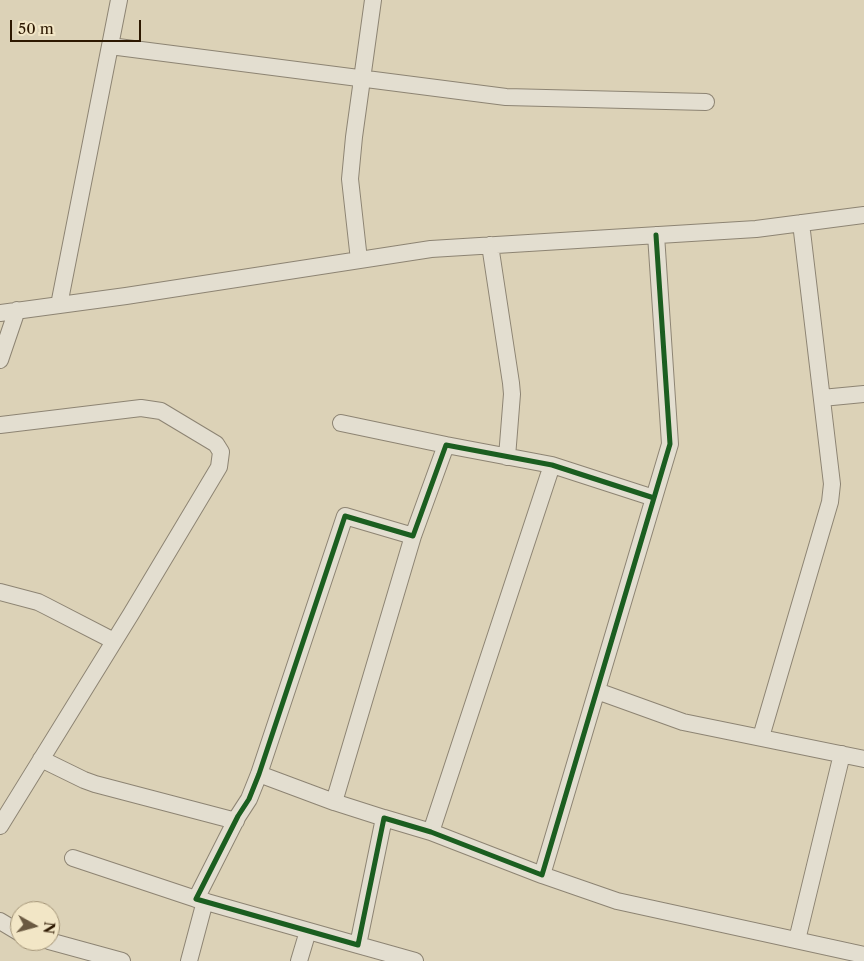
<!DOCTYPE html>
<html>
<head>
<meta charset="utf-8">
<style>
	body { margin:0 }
	#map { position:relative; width:864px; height:961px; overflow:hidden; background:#dcd2b7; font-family:"Libre Caslon Text",serif }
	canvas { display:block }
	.north { position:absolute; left:10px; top:901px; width:50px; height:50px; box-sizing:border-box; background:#f2e6c6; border:1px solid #a39477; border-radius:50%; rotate:97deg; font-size:14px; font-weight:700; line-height:20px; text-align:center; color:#2d1801 }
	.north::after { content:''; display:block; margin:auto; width:18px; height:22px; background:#6a5941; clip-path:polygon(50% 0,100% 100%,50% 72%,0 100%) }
	.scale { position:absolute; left:10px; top:20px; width:131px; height:22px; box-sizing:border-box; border:2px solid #2d1801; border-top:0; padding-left:6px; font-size:15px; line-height:18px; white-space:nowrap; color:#2d1801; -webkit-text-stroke:4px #f2e6c6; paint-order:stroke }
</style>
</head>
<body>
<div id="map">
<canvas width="864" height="961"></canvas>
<div class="north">N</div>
<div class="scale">50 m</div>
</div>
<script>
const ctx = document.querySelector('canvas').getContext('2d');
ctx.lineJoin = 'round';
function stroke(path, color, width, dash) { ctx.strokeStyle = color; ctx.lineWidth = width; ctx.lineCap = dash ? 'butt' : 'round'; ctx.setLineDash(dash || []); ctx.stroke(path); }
const street = new Path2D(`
	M110,46L506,97L706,102
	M490,245L511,383L512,394L507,457
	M359,260L350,179L354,137L373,0
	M59,305L119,0
	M0,313L126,296L431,249L756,229L864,215
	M0,360L17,310
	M822,398L864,394
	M341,423L446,445
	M0,425L141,408L161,411L216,444L221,452L219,467L131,614L0,826
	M654,498L552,465L446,445L413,536L345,516L259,774L249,799L238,816L196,899L358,945L384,818L431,832L542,875L670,444L656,235
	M0,592L38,602L46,606L114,641
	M597,691L683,722L864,759
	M761,737L830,502L832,484L801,223
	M41,759L84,780L95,784L236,821
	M259,774L334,802L384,818
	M334,802L413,536
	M431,832L552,465
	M73,858L196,899
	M542,875L617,901L864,955
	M0,921L20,933
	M797,940L842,754
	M49,941L122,961
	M358,945L415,961
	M189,961L205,901
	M299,961L308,931`);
stroke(street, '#8d8473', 18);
stroke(street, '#e3ded0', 16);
stroke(new Path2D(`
	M654,498L552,465L446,445L413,536L345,516L259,774L249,799L238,816L196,899L358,945L384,818L431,832L542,875L670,444L656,235`), '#1b5e20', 5);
</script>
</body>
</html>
